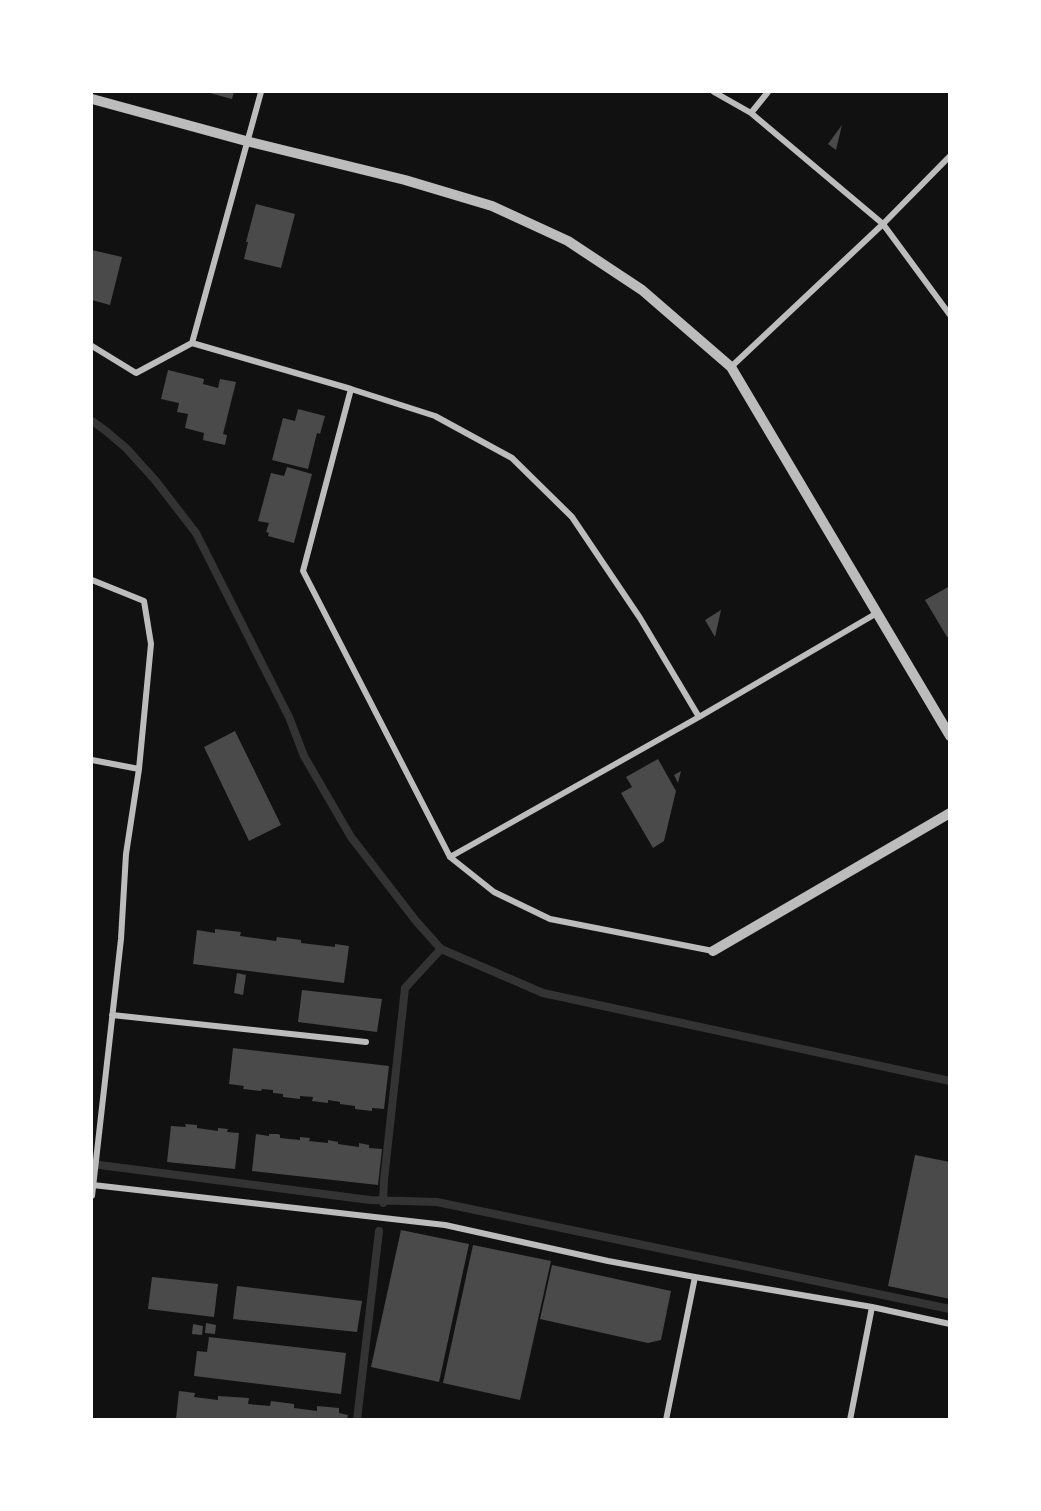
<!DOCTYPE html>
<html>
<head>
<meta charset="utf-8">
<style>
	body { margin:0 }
	#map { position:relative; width:1041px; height:1511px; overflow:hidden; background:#111; font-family:"Golos Text",sans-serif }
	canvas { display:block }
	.frame { position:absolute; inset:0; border:93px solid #fff; pointer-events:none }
</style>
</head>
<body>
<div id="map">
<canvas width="1041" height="1511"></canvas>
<div class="frame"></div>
</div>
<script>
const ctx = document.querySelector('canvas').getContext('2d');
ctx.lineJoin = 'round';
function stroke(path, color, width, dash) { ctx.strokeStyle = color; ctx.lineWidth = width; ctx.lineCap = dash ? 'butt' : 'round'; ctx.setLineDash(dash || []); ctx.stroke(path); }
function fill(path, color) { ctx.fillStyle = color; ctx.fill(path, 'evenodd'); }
stroke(new Path2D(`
	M92,421L106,431L126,448L155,480L196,533L289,717L304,756L351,837L416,921L441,949L543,993L950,1081
	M92,1164L370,1200L437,1202L950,1309
	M383,1203L384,1180L405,988L441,949
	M357,1420L379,1231`), '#333', 8);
fill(new Path2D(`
	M206,92H234L232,99Z
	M842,125L836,150L828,144Z
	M256,204L295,214L281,268L244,259L248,242H246Z
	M92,250L122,257L110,305L92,300Z
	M168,370L204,379L203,384L218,388L220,379L236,382L223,434L227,435L225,445L203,440L204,433L185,428L188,414L177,412L179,403L161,399Z
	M298,409L325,416L320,434L317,433L308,469L272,460L283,418L295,421Z
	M287,467L312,474L294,543L268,536L269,533L266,532L269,523L258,521L271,473L284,476Z
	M950,586V636L947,637L925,600Z
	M721,610L715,637L705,620Z
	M235,731L281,825L249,841L204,747Z
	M658,759L676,791L664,841L653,848L621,793L632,787L626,777Z
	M681,771L678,783L674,775Z
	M215,929L241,932L240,936L276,941L277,937L301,940V943L335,947V944L349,946L344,983L193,964L197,930L215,933Z
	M237,973L246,975L243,995L234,993Z
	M302,990L382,999L377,1032L298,1022Z
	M233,1048L389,1066L384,1109L372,1108V1111L355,1109V1106L340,1104V1102L328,1100V1103L312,1101L313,1097L300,1096V1099L283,1097V1094L273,1093V1090L262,1089L261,1091L243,1089L244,1086L229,1084Z
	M185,1124L197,1125V1128L218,1131V1128L228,1129L227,1132L239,1133L235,1169L167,1162L171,1126L186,1127Z
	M256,1134L269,1136V1134H278L280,1135V1138L300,1140V1137L310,1138L309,1141L328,1143V1140L338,1142V1144L359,1147V1143L369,1145V1148L382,1149L378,1185L252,1171Z
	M915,1155L950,1162V1299L888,1286Z
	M401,1230L469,1244L439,1382L371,1367Z
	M473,1245L551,1261L520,1400L443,1383Z
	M552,1265L671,1291L661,1340L648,1343L540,1319Z
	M152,1277L218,1284L214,1317L148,1309Z
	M237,1286L362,1301L357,1332L233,1319Z
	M206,1323L216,1325L215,1334L205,1333Z
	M193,1324L203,1326L202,1335L192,1334Z
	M209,1337L346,1353L341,1394L194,1376L197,1351L207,1352Z
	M179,1391L195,1393L194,1397L218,1400V1396L249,1398L248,1404L270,1406L271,1401L294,1404V1408L317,1411V1406L339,1408V1413L348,1415L347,1419H176Z`), '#4a4a4a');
stroke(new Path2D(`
	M714,92L751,113L883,224L950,315
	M751,113L768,92
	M192,343L351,389L435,416L512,458L572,517L640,618L699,717L877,613
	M92,346L136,373L192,343L261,92
	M731,367L883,224L950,156
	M351,389L303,571L450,857L699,717
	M92,580L144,601L151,644L139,769
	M92,760L139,769L126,854L121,939L92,1196
	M450,857L494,892L550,919L713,951
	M112,1015L366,1042
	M93,1185L445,1225L608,1261L695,1277L872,1307L950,1324
	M666,1420L695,1277
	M850,1420L872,1307`), '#bcbcbc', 6);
stroke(new Path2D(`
	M92,99L246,141L405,180L492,206L568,241L642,290L731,367L950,736
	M713,951L950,813`), '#bcbcbc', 10);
</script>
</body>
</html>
